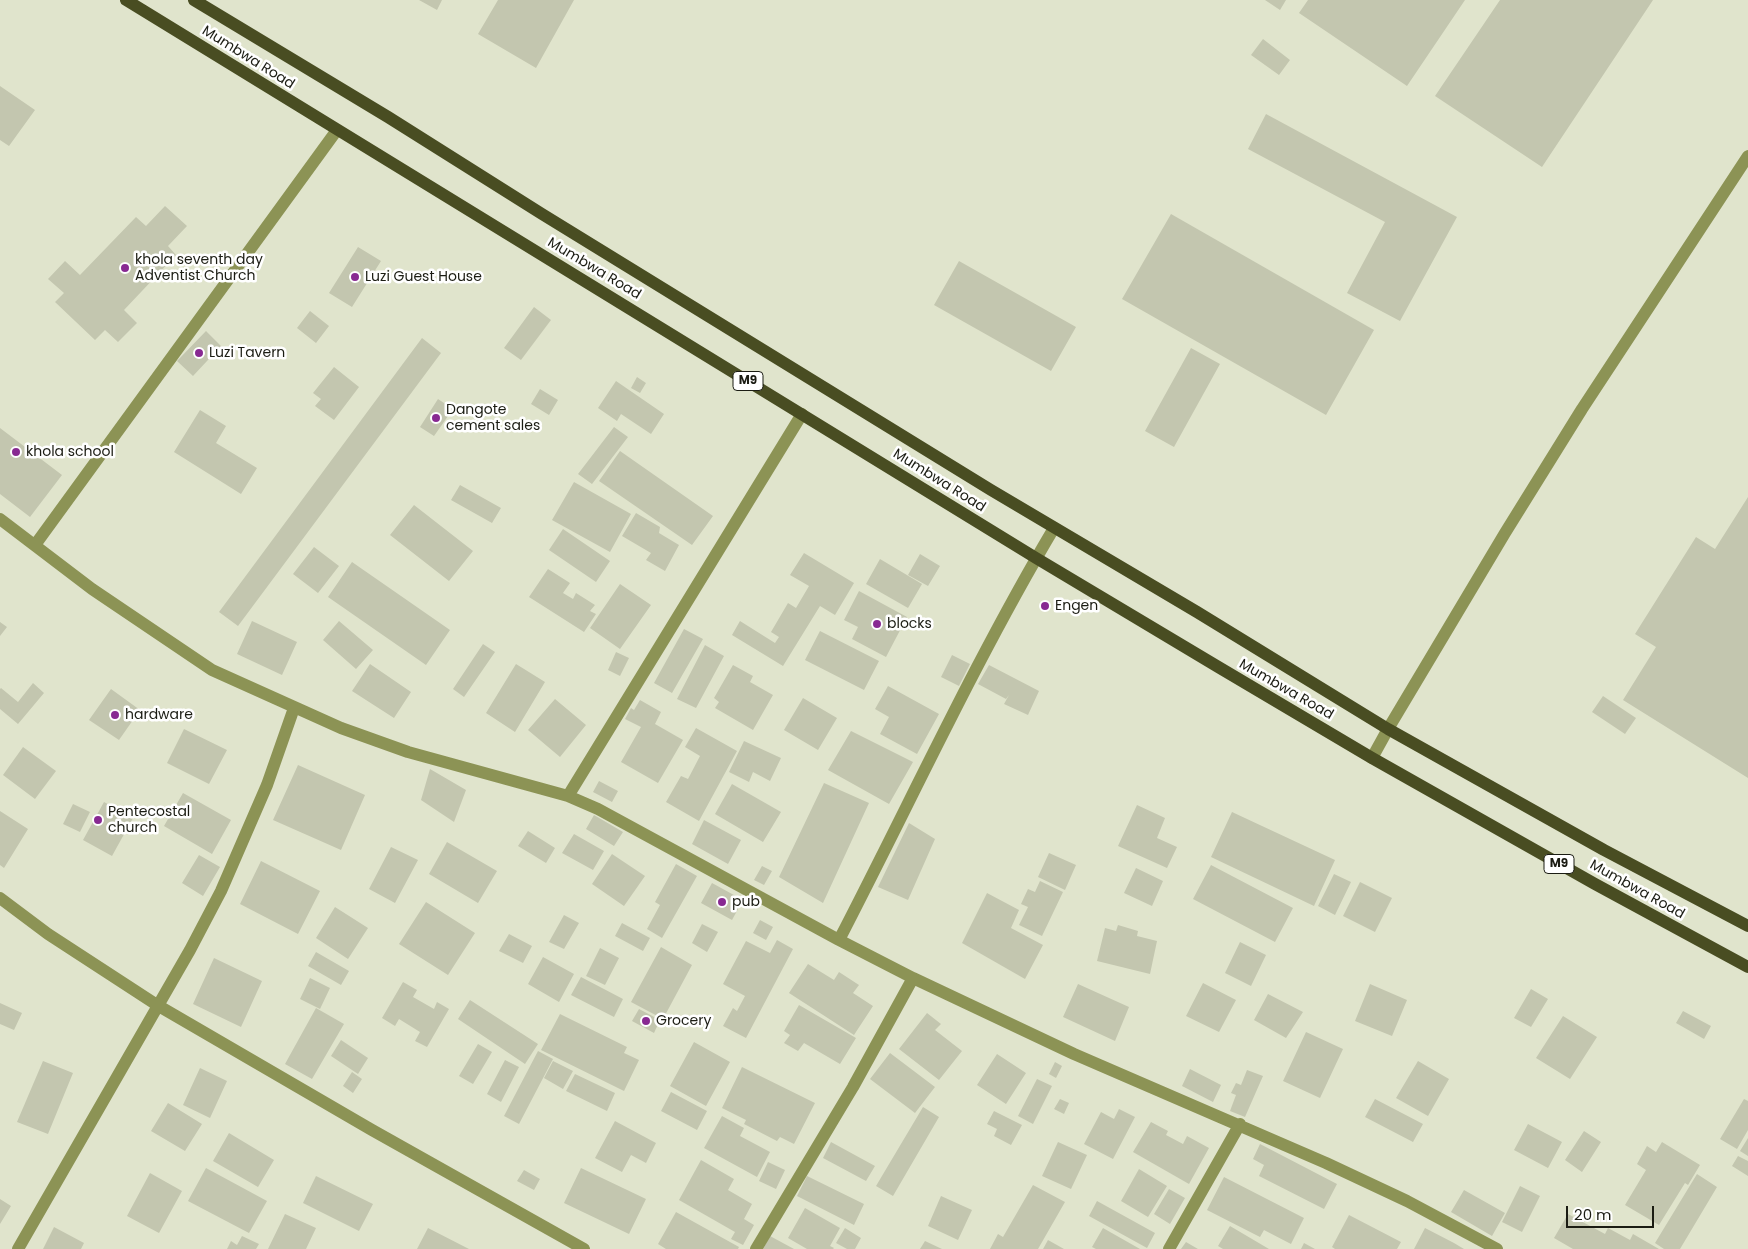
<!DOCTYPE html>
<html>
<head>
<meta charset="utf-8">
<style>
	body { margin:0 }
	#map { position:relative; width:1748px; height:1249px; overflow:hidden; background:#e0e4cc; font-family:Poppins,sans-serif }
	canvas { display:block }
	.scale { position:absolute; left:1566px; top:1206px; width:88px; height:22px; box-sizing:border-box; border:2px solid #1b1c13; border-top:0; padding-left:6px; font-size:15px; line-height:18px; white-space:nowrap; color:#1b1c13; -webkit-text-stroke:4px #fff; paint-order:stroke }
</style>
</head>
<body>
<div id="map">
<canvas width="1748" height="1249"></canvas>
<div class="scale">20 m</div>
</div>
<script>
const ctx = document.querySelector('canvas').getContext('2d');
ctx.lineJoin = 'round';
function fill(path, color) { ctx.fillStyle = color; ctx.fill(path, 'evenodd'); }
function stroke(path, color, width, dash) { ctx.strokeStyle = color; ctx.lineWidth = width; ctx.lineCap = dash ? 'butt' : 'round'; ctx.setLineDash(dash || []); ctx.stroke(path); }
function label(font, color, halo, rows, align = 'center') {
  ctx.font = font + ' Poppins,sans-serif'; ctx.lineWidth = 5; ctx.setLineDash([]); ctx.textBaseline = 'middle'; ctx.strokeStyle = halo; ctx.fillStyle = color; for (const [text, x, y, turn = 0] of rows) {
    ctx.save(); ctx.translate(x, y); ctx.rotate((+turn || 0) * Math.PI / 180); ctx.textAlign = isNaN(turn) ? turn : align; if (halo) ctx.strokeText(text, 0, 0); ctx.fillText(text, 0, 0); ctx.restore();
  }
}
fill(new Path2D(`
	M419,0H442L437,10Z
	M498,0H574L536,68L478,34Z
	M1265,0H1286L1280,10Z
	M1308,0H1465L1407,86L1299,13Z
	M1500,0H1653L1542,167L1435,96Z
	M1263,39L1290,60L1279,75L1251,55Z
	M0,86L35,110L9,146L0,140Z
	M1266,114L1457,217L1400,321L1347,293L1385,222L1248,149Z
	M165,206L187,226L168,246L176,255L124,310L137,323L118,342L105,330L95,340L55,302L64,293L48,279L65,261L80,275L136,217L146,226Z
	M1171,214L1374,330L1326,415L1122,299Z
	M358,247L381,261L352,307L329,293Z
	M959,261L1076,327L1051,371L934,305Z
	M534,307L551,320L521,360L504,348Z
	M310,311L329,326L316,343L297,328Z
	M206,331L221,346L193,376L177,361Z
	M422,338L441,353L238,626L219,612Z
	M1191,348L1220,364L1174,447L1145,431Z
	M334,367L359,387L334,420L315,406L321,399L313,393Z
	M637,377L646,383L640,393L631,388Z
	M616,381L664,414L651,434L621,414L617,421L598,408Z
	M540,389L558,400L549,415L531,404Z
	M438,399L453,409L434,436L420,427Z
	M200,410L226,426L216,443L257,468L241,494L174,452Z
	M614,427L628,437L592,484L578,474Z
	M0,428L62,475L30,517L0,494Z
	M620,451L713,516L692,545L599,481Z
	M574,482L631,514L610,552L552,520Z
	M460,485L501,508L492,523L451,500Z
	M1748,497V778L1623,700L1656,647L1635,634L1696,537L1715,549Z
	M414,505L473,551L449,581L390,535Z
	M636,513L660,527L659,533L679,545L665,571L646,560L651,553L622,536Z
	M563,529L610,561L596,582L549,550Z
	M314,547L339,566L318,593L293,574Z
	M804,553L854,583L835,615L820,606L783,666L732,635L740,621L775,643L779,637L771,632L788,603L796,608L809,586L790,575Z
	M920,554L940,566L928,586L908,575Z
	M880,559L922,584L908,608L866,584Z
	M352,562L450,630L426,665L328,597Z
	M548,569L570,583L563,593L573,599L576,593L595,605L590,611L596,614L584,632L529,597Z
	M620,584L651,605L620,649L590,628Z
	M859,591L907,617L886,657L852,639L858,627L844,620Z
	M252,621L297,642L282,675L237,654Z
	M339,621L373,650L356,669L323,640Z
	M0,622L7,627L0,636Z
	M684,629L703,639L672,693L654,683Z
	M820,631L879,661L864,690L805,660Z
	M483,644L495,652L464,697L453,689Z
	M705,645L724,656L696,708L677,699Z
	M616,652L629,658L620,676L608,670Z
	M952,655L970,664L959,686L941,677Z
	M370,664L411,692L394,718L352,691Z
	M516,664L545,682L515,732L486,713Z
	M733,665L753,676L750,682L773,695L753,730L715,708L719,702L714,698Z
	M989,665L1039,691L1028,715L1004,704L1009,695L1006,699L978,684Z
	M33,683L44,693L18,724L0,709V689L1,688L18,702Z
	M888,686L939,714L917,754L880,734L889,717L875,709Z
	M111,689L140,710L119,740L89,720Z
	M1603,696L1636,718L1625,734L1592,712Z
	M803,698L837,718L818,750L784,730Z
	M555,699L586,725L560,757L528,730Z
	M640,700L661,712L655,724L683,740L658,783L621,762L641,727L625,719L631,708L634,710Z
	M696,728L737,751L699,821L666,802L681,776L688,779L700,756L685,747Z
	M184,729L227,750L209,784L167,763Z
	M851,731L913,762L889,804L828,770Z
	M744,741L781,758L770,781L753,772L749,782L729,772Z
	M23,747L56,771L35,799L3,775Z
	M298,765L365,795L341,850L273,820Z
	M430,769L466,790L454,822L421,800Z
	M599,781L618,791L612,802L593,792Z
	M824,783L869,803L823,903L779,877Z
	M732,784L781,812L763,842L715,814Z
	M183,793L231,820L212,854L164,826Z
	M104,802L133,818L112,856L83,840Z
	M73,804L90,812L80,832L63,824Z
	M1137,805L1165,818L1157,838L1177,847L1167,868L1118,846Z
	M0,811L28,829L4,868L0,865Z
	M1232,812L1335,860L1314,906L1211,857Z
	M594,815L623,832L614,846L586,829Z
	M704,820L741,840L728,864L692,844Z
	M909,823L935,839L908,900L878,887Z
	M528,831L555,848L546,863L518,846Z
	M574,834L604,851L593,870L562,853Z
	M447,842L497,871L478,903L429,874Z
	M391,847L418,860L395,903L369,889Z
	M1049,853L1076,865L1065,890L1038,877Z
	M612,854L645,876L624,906L592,884Z
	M199,855L220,867L203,896L182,883Z
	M261,861L320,891L298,934L240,904Z
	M676,864L697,876L662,938L647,929L660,905L655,902Z
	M1211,865L1293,908L1275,942L1193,899Z
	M762,866L772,871L764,885L754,880Z
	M1136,868L1163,881L1152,906L1124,893Z
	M1334,874L1351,882L1335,915L1318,906Z
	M1040,881L1063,892L1042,936L1019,925L1028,907L1021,904L1028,889L1035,892Z
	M1360,882L1392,898L1375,932L1343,916Z
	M712,883L743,900L732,920L701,903Z
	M987,893L1019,910L1011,928L1043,945L1025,979L962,943Z
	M426,902L475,933L448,975L399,944Z
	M335,907L368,928L348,959L316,938Z
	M564,915L579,923L564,949L549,942Z
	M760,920L773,927L766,940L753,933Z
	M622,923L650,938L643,951L615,936Z
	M702,924L718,932L707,952L692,943Z
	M1118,925L1138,931L1137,936L1157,941L1150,974L1097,961L1105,928L1116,931Z
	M509,934L532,946L523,963L499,951Z
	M777,940L793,949L746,1038L723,1026L733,1008L737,1011L745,996L723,984L746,941L770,953Z
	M1240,942L1266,955L1251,986L1225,973Z
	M661,947L692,965L663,1019L631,1002Z
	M600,948L619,958L605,985L586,976Z
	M316,952L349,971L341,985L308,966Z
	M543,957L574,974L559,1002L528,984Z
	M214,958L262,981L241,1027L193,1004Z
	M808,964L834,980L839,972L859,985L853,993L873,1006L854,1035L789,993Z
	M581,977L623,999L614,1017L571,995Z
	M310,978L330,988L320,1009L300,999Z
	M403,982L417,990L413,997L434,1009L437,1002L449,1009L427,1047L415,1041L420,1032L399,1019L395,1026L382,1018Z
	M1203,983L1236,1000L1219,1032L1186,1016Z
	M1078,984L1129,1007L1115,1041L1063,1017Z
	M1370,984L1407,1000L1392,1036L1355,1021Z
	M1531,989L1548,999L1531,1027L1514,1018Z
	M1268,994L1303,1012L1286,1038L1254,1020Z
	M470,1000L538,1044L525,1064L458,1019Z
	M0,1003L22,1013L14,1030L0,1024Z
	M799,1005L856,1038L840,1064L804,1043L798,1051L784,1043L790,1035L784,1031Z
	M316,1008L344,1024L312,1079L285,1064Z
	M639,1009L660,1020L654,1033L632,1021Z
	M1683,1011L1711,1026L1704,1039L1676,1023Z
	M927,1013L941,1024L935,1030L962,1051L939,1080L899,1049Z
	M560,1014L627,1047L624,1053L639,1060L624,1091L541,1050Z
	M1563,1016L1597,1037L1570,1079L1536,1058Z
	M1306,1032L1343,1049L1320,1098L1283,1081Z
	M341,1040L368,1058L358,1074L331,1056Z
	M694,1042L730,1062L706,1106L670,1086Z
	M478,1044L492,1052L473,1084L459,1076Z
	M538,1051L553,1059L519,1124L504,1116Z
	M890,1053L935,1087L915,1113L870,1079Z
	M997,1054L1026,1073L1006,1104L977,1085Z
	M505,1060L519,1067L501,1102L487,1094Z
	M43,1061L73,1073L48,1134L17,1122Z
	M553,1061L573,1071L563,1089L544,1078Z
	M1418,1061L1449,1079L1428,1116L1396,1098Z
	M1055,1062L1062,1066L1056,1078L1049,1074Z
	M742,1067L815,1103L794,1144L780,1137L777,1141L744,1124L746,1120L722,1108Z
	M200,1068L227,1081L210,1118L183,1105Z
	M1190,1069L1221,1085L1213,1102L1182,1086Z
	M1247,1070L1263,1076L1245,1117L1230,1111L1236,1095L1231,1093L1236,1083L1241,1085Z
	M352,1072L362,1079L353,1093L343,1086Z
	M575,1074L615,1093L607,1111L566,1091Z
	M1037,1079L1052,1086L1033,1124L1018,1116Z
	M671,1092L707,1111L697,1130L661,1111Z
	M1060,1099L1069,1103L1064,1114L1054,1109Z
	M1375,1099L1423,1124L1413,1142L1365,1117Z
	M1744,1099L1748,1101V1130L1737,1149L1720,1139Z
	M168,1103L202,1124L185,1151L151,1131Z
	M923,1107L939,1117L893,1196L876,1186Z
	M1119,1109L1135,1117L1113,1159L1084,1144L1101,1112L1114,1119Z
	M994,1111L1022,1125L1011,1145L994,1136L997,1129L987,1124Z
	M722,1116L744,1128L740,1136L770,1152L757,1177L704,1148Z
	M615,1121L656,1143L646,1163L631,1155L622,1172L595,1158Z
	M1151,1122L1168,1131L1166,1135L1183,1144L1187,1136L1209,1148L1189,1184L1133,1152Z
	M1528,1124L1562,1142L1548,1168L1514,1150Z
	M1584,1131L1601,1142L1582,1172L1565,1160Z
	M229,1133L274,1160L258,1187L213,1161Z
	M1748,1138V1156L1740,1151Z
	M831,1142L875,1166L866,1181L823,1158Z
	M1058,1142L1087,1155L1071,1189L1042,1176Z
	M1662,1142L1700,1165L1688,1185L1685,1183L1659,1225L1625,1205L1646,1170L1637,1164L1647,1146L1656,1152Z
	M1260,1144L1337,1184L1324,1209L1259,1176L1264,1165L1253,1159Z
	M1738,1156L1748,1161V1176L1732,1166Z
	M701,1160L734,1179L728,1190L752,1204L744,1219L754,1225L743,1245L731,1239L735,1232L679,1200Z
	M768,1162L785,1170L776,1189L759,1181Z
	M206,1168L267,1201L249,1233L188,1201Z
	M581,1168L646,1199L629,1234L564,1203Z
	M1139,1169L1167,1186L1148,1217L1121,1201Z
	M524,1170L540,1179L534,1190L517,1181Z
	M150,1173L182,1191L159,1233L127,1216Z
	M1697,1174L1717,1187L1680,1249H1664L1655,1243Z
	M316,1176L373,1204L359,1231L303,1203Z
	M807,1176L864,1204L854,1225L797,1196Z
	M1224,1177L1304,1218L1291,1244L1264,1230L1260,1237L1207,1210Z
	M1033,1185L1065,1202L1038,1249H990L998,1234L1003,1237Z
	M1520,1186L1540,1196L1522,1232L1502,1222Z
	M1169,1189L1185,1198L1170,1224L1154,1214Z
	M1464,1190L1505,1213L1492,1236L1451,1212Z
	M941,1196L972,1210L958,1240L928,1226Z
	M0,1199L11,1206L0,1224Z
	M1097,1201L1155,1233L1147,1248L1089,1216Z
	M805,1208L840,1228L830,1246L834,1248L833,1249H807L788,1238Z
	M676,1212L739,1247L738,1249H666L658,1244Z
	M285,1214L316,1228L306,1249H268Z
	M1568,1214L1605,1234L1608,1228L1630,1240L1633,1234L1659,1249H1573L1554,1238Z
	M1349,1215L1401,1242L1397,1249H1335L1332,1247Z
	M1230,1226L1269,1249H1223L1218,1246Z
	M54,1227L84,1243L81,1249H43Z
	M428,1228L469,1249H417Z
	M845,1228L861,1238L855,1249H847L836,1243Z
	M1103,1228L1140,1249H1096L1092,1247Z
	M1425,1228L1454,1243L1464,1249H1414Z
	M242,1236L259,1244L256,1249H227L231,1241L237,1245Z
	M770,1236L794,1249H763Z
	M1048,1240L1064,1249H1043Z
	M925,1241L942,1249H920Z
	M1186,1242L1198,1249H1181Z
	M1304,1243L1315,1249H1301Z`), '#c3c6af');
stroke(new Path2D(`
	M0,519L92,589L212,670L341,728L408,752L568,796L598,809L839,940L913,978L1074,1054L1326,1163L1407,1201L1497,1249
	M35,545L337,130
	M1372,758L1388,729L1505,533L1582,409L1748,156
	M568,796L802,414
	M0,898L48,934L157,1005L372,1130L584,1249
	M839,940C910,803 975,661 1054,528
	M18,1249L190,950L221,891L267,785L294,708
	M756,1249L853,1087L913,978
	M1169,1249L1240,1124`), '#8c9355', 12);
stroke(new Path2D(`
	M126,0L1036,558L1220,668L1372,758L1595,884L1748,967
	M194,0L388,117L542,214L991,490L1197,612L1388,729L1604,850L1748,926`), '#494d22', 12);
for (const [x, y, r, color] of [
	[125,268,5,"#882992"],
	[355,277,5,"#882992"],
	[199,353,5,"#882992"],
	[436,418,5,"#882992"],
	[16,452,5,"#882992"],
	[1045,606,5,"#882992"],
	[877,624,5,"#882992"],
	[115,715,5,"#882992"],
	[98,820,5,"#882992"],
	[722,902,5,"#882992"],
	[646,1021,5,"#882992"]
]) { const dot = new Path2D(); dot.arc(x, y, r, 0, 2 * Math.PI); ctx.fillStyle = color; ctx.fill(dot); stroke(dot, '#fff', 2); }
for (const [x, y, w] of [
	[748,381,30],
	[1559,864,30]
]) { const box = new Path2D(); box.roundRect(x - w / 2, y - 9.5, w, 19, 4); ctx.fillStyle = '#fff'; ctx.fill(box); stroke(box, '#1b1c13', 1); }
label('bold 12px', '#1b1c13', null, [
	["M9",748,381],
	["M9",1559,864]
]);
label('14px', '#1b1c13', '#fff', [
	["Mumbwa Road",248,58,32],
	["Mumbwa Road",594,269,31],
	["Mumbwa Road",939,481,32],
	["Mumbwa Road",1286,690,30],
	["Mumbwa Road",1637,890,29]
]);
label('14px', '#1b1c13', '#fff', [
	["khola seventh day",135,260],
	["Adventist Church",135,276],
	["Luzi Guest House",365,277],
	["Luzi Tavern",209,353],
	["Dangote",446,410],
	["cement sales",446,426],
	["khola school",26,452],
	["Engen",1055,606],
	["blocks",887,624],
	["hardware",125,715],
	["Pentecostal",108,812],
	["church",108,828],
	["pub",732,902],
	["Grocery",656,1021]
], 'left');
</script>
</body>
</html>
